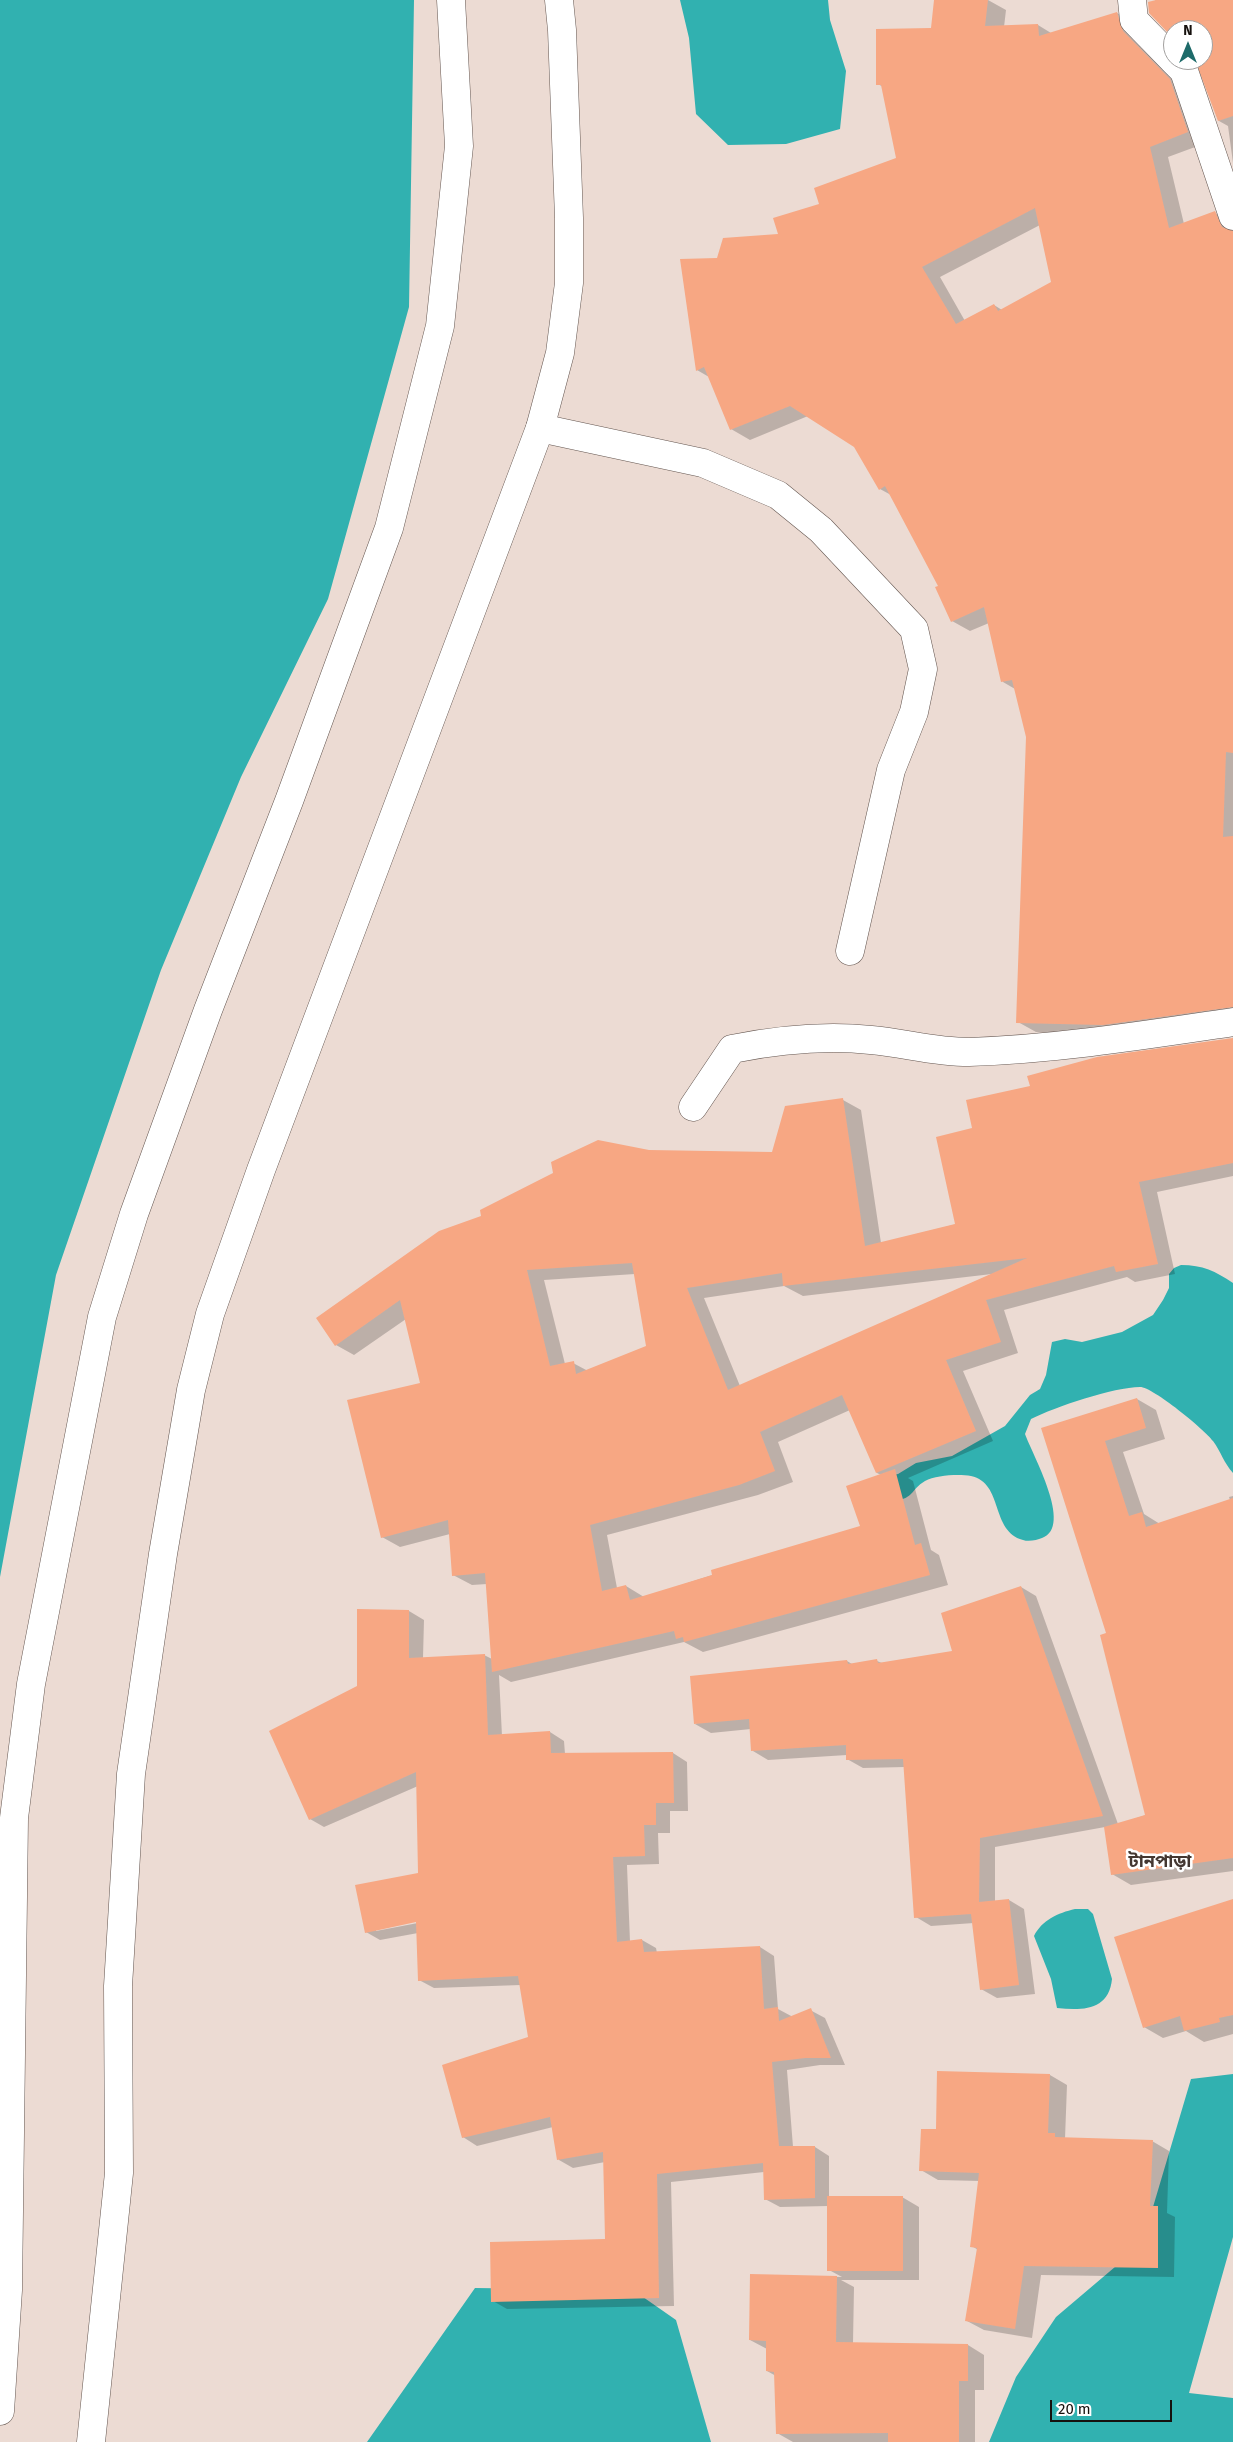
<!DOCTYPE html>
<html>
<head>
<meta charset="utf-8">
<style>
	body { margin:0 }
	#map { position:relative; width:1233px; height:2442px; overflow:hidden; background:#ecdbd3; font-family:"Fira Sans",sans-serif }
	canvas { display:block }
	.north { position:absolute; left:1163px; top:20px; width:50px; height:50px; box-sizing:border-box; background:#fff; border:1px solid #a2a09f; border-radius:50%; rotate:0deg; font-size:14px; font-weight:700; line-height:20px; text-align:center; color:#16110e }
	.north::after { content:''; display:block; margin:auto; width:18px; height:22px; background:#1e6b6a; clip-path:polygon(50% 0,100% 100%,50% 72%,0 100%) }
	.scale { position:absolute; left:1050px; top:2400px; width:122px; height:22px; box-sizing:border-box; border:2px solid #16110e; border-top:0; padding-left:6px; font-size:15px; line-height:18px; white-space:nowrap; color:#16110e; -webkit-text-stroke:4px #fff; paint-order:stroke }
</style>
</head>
<body>
<div id="map">
<canvas width="1233" height="2442"></canvas>
<div class="north">N</div>
<div class="scale">20 m</div>
</div>
<script>
const ctx = document.querySelector('canvas').getContext('2d');
ctx.lineJoin = 'round';
function fill(path, color) { ctx.fillStyle = color; ctx.fill(path, 'evenodd'); }
function stroke(path, color, width, dash) { ctx.strokeStyle = color; ctx.lineWidth = width; ctx.lineCap = dash ? 'butt' : 'round'; ctx.setLineDash(dash || []); ctx.stroke(path); }
function label(font, color, halo, rows, align = 'center') {
  ctx.font = font + ' "Fira Sans","Noto Sans Bengali",sans-serif'; ctx.lineWidth = 5; ctx.setLineDash([]); ctx.textBaseline = 'middle'; ctx.strokeStyle = halo; ctx.fillStyle = color; for (const [text, x, y, turn = 0] of rows) {
    ctx.save(); ctx.translate(x, y); ctx.rotate((+turn || 0) * Math.PI / 180); ctx.textAlign = isNaN(turn) ? turn : align; if (halo) ctx.strokeText(text, 0, 0); ctx.fillText(text, 0, 0); ctx.restore();
  }
}
fill(new Path2D(`
	M0,0H414L409,307L328,599L241,777L161,970L56,1275L0,1577Z
	M680,0H828L830,20L846,71L840,129L786,144L728,145L696,114L689,38Z
	M1181,1265C1203,1265 1215,1271 1233,1283V1473C1224,1463 1221,1452 1213,1441C1205,1430 1153,1387 1140,1387C1114,1387 1055,1407 1031,1419L1025,1434C1032,1454 1074,1527 1042,1538C1037,1540 1029,1542 1023,1540C990,1531 1004,1483 971,1476C959,1474 936,1475 925,1481C910,1490 915,1498 894,1501L878,1478L898,1474L916,1463L952,1456L1005,1426L1030,1395L1040,1389L1046,1375L1052,1342L1065,1339L1082,1342L1122,1332L1153,1315L1163,1300L1169,1288V1274L1174,1268Z
	M1075,1909H1088L1093,1914L1112,1979C1109,2010 1083,2011 1057,2008L1051,1979L1034,1936C1042,1920 1058,1913 1075,1909Z
	M1233,2074V2237L1189,2393L1233,2398V2442H989L1016,2377L1056,2317L1142,2244L1191,2079Z
	M475,2288L633,2290L676,2320L711,2442H367Z`), '#31b1b0');
fill(new Path2D(`
	M935,0H988L1006,10L1004,27L1038,25L1051,33L1117,13L1136,24L1188,91L1206,143L1168,157L1184,224L1215,213L1233,223V1019L1122,1035L1036,1032L1018,1022L1027,737L1015,689L1003,682L989,623L970,631L952,621L940,586L891,495L880,489L855,446L808,416L750,440L731,429L709,377L697,370L718,259L780,235L821,205L898,159L883,87L878,84L932,29ZM1040,225L1053,283L1002,310L994,305L965,321L940,277Z
	M1155,0H1233V163L1228,126L1219,121L1197,60H1203V30H1173V36Z
	M1233,1039V1176L1157,1192L1175,1274L1135,1282L1127,1277L1004,1310L1018,1353L963,1371L993,1441L908,1478L913,1481L931,1550L939,1555L948,1585L703,1652L684,1642L511,1682L499,1675L502,1736L550,1732L564,1741L565,1754L673,1753L687,1762L688,1811H670V1833H658L659,1864L627,1865L630,1942L642,1940L656,1948L657,1953L760,1947L774,1956L778,2009L793,2017L810,2010L825,2018L845,2065H820L787,2070L793,2147H815L829,2156V2197H902L919,2207V2280H841L854,2287L853,2343L968,2345L984,2355V2390H975V2442H793L777,2433L776,2376L767,2371V2349L750,2340L751,2275L842,2277L829,2270V2206L780,2207L765,2199L764,2172L671,2182L674,2306L507,2309L493,2301L607,2241L605,2162L573,2168L559,2160L553,2127L477,2146L463,2137L530,2038L521,1985L434,1988L419,1980L418,1933L380,1940L366,1932L420,1874L418,1786L324,1827L310,1819L358,1686V1611H409L424,1620L423,1658L484,1655L492,1659L487,1584L472,1585L453,1575L450,1534L400,1547L382,1537L421,1384L406,1319L354,1355L336,1345L318,1318L649,1152L773,1153L843,1100L861,1110L881,1243L957,1224L974,1129ZM635,1274L647,1347L588,1371L573,1363L565,1364L544,1280ZM992,1274L740,1386L704,1298L784,1286L803,1296ZM850,1410L877,1473L881,1475L861,1527L644,1597L626,1586L617,1588L607,1535L758,1495L793,1482L778,1442ZM422,1920L423,1922L376,1931V1929Z
	M1137,1399L1156,1410L1165,1439L1123,1452L1144,1514L1160,1524L1230,1500L1229,1497L1233,1496V1871L1131,1885L1112,1874L1105,1827L995,1847V1902L1009,1900L1024,1909L1035,1994L997,1998L981,1989L974,1923L931,1926L916,1917L905,1767L863,1768L847,1759V1755L768,1760L753,1751L751,1729L711,1733L695,1724L847,1661L852,1664L877,1661L882,1663L953,1652L1021,1587L1036,1596L1118,1824L1146,1815L1107,1634L1043,1429Z
	M1233,1900V2034L1204,2042L1186,2031L1163,2038L1144,2027Z
	M1050,2075L1067,2085L1065,2139L1152,2141L1169,2151L1167,2213L1175,2217L1174,2277L1041,2275L1032,2338L984,2330L967,2321L978,2250L972,2246L980,2181L938,2180L921,2170L937,2130Z`), '#0003');
fill(new Path2D(`
	M934,0H988L985,26L1038,24L1039,36L1117,12L1123,31L1170,79L1188,132L1150,147L1169,228L1215,211L1222,227L1233,231V753L1226,752L1223,837L1233,836V1007L1103,1025L1016,1023L1026,737L1012,680L1001,682L984,607L951,622L935,587L938,586L885,486L879,490L854,447L790,406L730,430L704,367L696,371L680,259L717,258L723,238L778,234L773,218L819,204L814,188L896,158L881,85H876V29L931,28ZM1035,208L1051,282L998,311L994,304L956,324L922,267Z
	M1156,0H1233V116L1218,121L1195,60H1203V30H1173V38L1149,13L1148,2Z
	M1233,1038V1163L1139,1182L1158,1264L1116,1272L1114,1266L986,1300L1001,1342L946,1360L976,1431L876,1473L842,1395L760,1432L775,1471L739,1485L590,1525L602,1591L626,1585L630,1600L712,1575L711,1570L860,1526L846,1486L895,1469L915,1545L921,1543L930,1575L684,1642L683,1637L676,1639L674,1631L492,1672L485,1573L452,1576L448,1520L381,1538L347,1400L420,1383L400,1300L335,1346L316,1318L439,1231L481,1216L480,1210L553,1173L551,1162L598,1140L649,1150L772,1152L785,1106L843,1098L865,1246L955,1224L936,1137L972,1128L966,1100L1030,1086L1027,1076L1097,1057ZM1027,1258L728,1390L687,1288L782,1273L783,1286ZM632,1263L646,1346L576,1374L574,1361L550,1366L527,1270Z
	M1137,1398L1146,1428L1105,1441L1129,1516L1142,1512L1146,1527L1233,1498V1858L1111,1875L1104,1827L1145,1815L1100,1635L1106,1633L1041,1428Z
	M1021,1586L1103,1816L980,1838L979,1902L1009,1899L1019,1985L980,1990L971,1914L914,1918L903,1759L846,1760V1745L751,1751L749,1719L694,1724L690,1676L847,1660L848,1664L877,1659L878,1663L952,1651L941,1613Z
	M357,1609L409,1610V1658L485,1654L488,1735L550,1731L551,1753L673,1752L674,1803H656V1825H644L645,1856L613,1857L617,1942L642,1939L644,1952L760,1946L764,2009L778,2007L779,2021L811,2008L831,2058H805L772,2062L779,2146H815V2198L764,2200L763,2163L657,2174L659,2298L491,2302L490,2242L605,2239L603,2152L557,2160L550,2117L462,2138L442,2065L528,2037L518,1976L418,1981L416,1922L365,1933L355,1885L418,1873L416,1772L309,1820L269,1731L357,1686Z
	M1233,1899V2015L1219,2018L1220,2022L1184,2031L1180,2016L1143,2028L1114,1937Z
	M937,2071L1050,2074L1048,2133H1055V2137L1153,2140L1150,2206H1158V2268L1024,2266L1015,2329L965,2321L977,2248L970,2247L979,2173L919,2171L921,2129H936Z
	M827,2196H903V2271H827Z
	M750,2274L837,2276L836,2342L968,2344V2381H959V2442H888V2433L776,2434L774,2372L766,2371V2341L749,2340Z`), '#f7a783');
const minor = new Path2D(`
	M1132,0L1134,20L1173,60
	M1173,60L1184,71L1233,216
	M540,428L703,463L778,495L821,530L914,629L923,669L914,712L891,770L850,951
	M693,1107L732,1049C777,1040 824,1035 871,1040C905,1043 934,1052 969,1052C1058,1049 1145,1035 1233,1022
	M0,2411L8,2290L14,1818L31,1684L102,1317L134,1214L208,1010L289,801L389,528L440,326L459,146L451,0`);
const major = new Path2D(`
	M91,2442L119,2173L118,1986L131,1774L163,1554L191,1390L210,1314L261,1170L540,428L560,353L569,283V218L562,30L559,0`);
stroke(minor, '#645650', 29);
stroke(major, '#645650', 29);
stroke(minor, '#fff', 28);
stroke(major, '#fff', 28);
label('bold 18px', '#443731', '#fff', [
	["টানপাড়া",1160,1862]
]);
</script>
</body>
</html>
